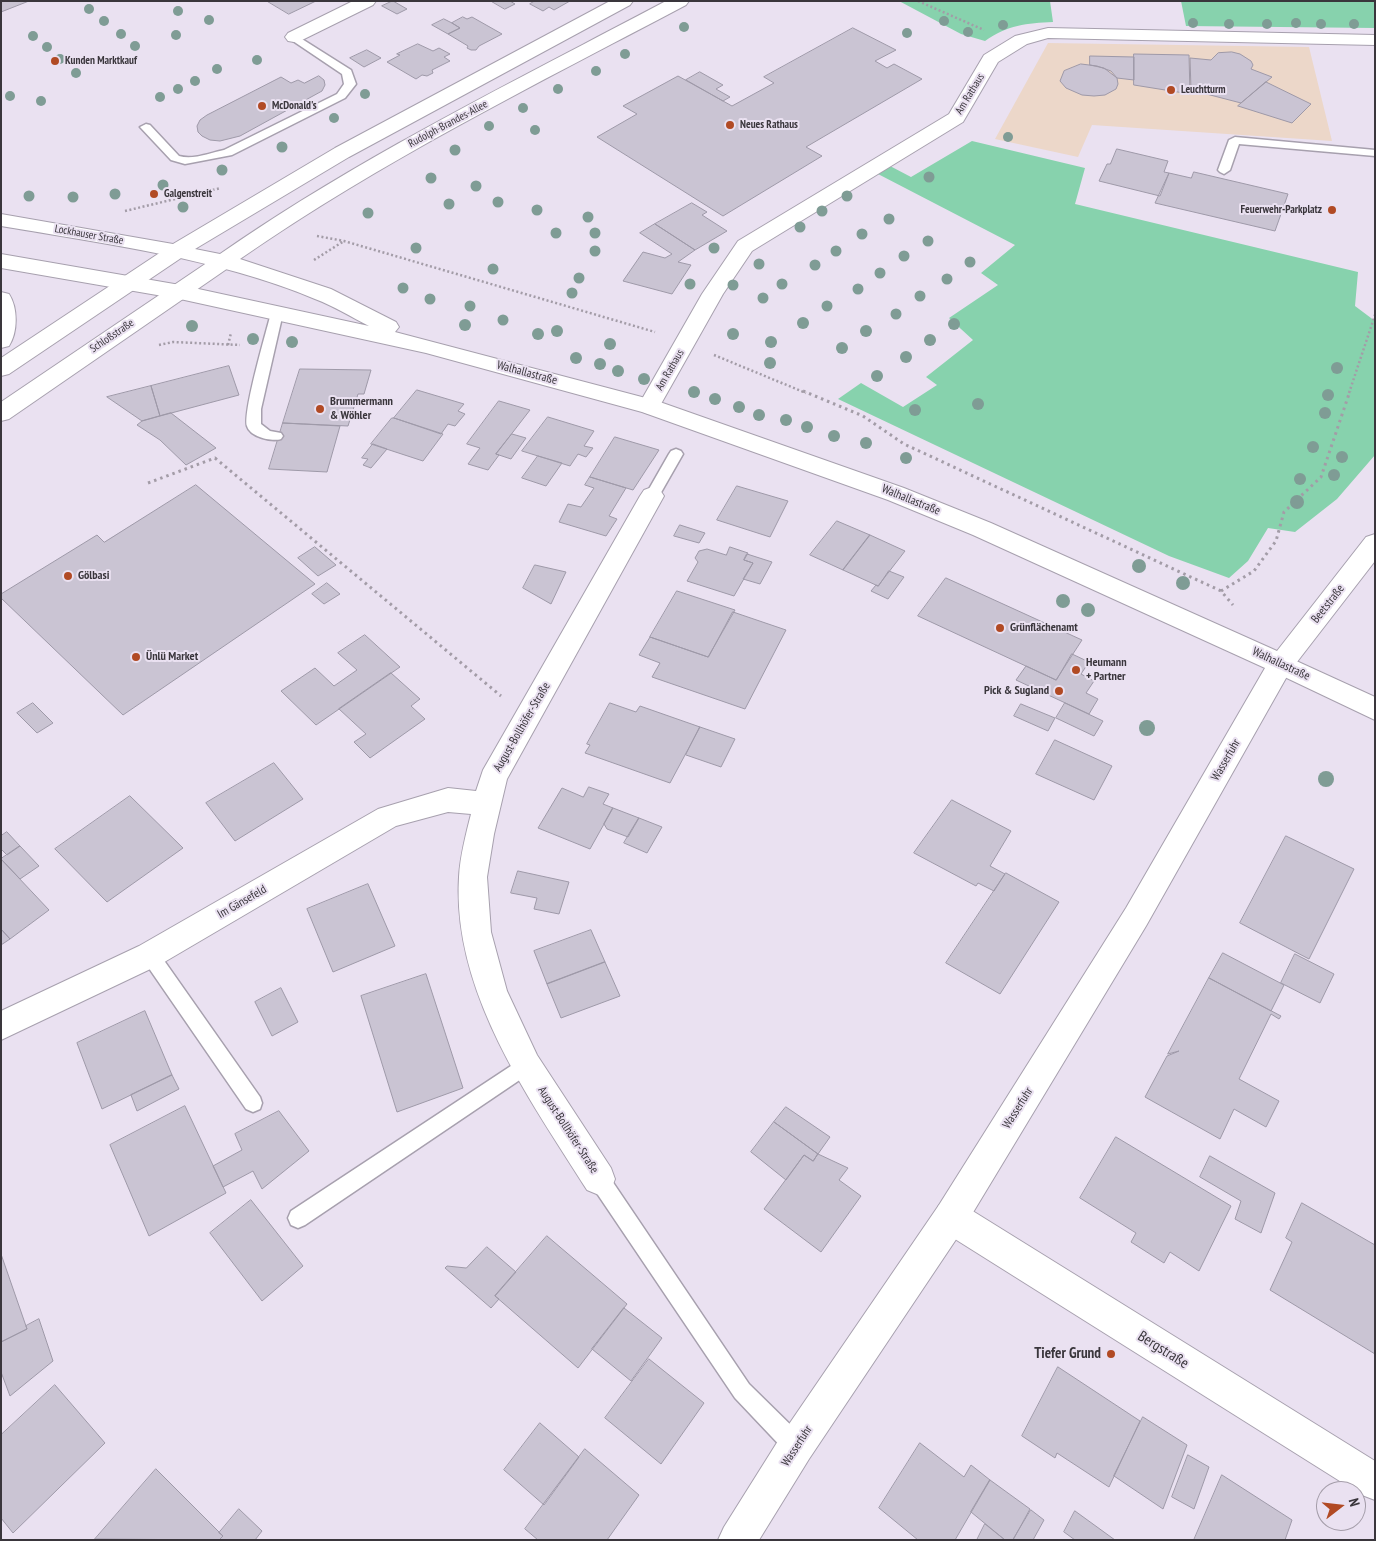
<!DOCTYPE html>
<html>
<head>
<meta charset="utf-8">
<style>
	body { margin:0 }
	#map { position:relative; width:1376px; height:1541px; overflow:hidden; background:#eae1f1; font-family:"PT Sans Narrow",sans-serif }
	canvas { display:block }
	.frame { position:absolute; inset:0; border:2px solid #3a363c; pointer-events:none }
	.north { position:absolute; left:1316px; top:1481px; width:50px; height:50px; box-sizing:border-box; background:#eae1f1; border:1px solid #a49da9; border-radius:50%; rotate:74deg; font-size:14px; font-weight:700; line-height:20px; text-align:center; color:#3a363c }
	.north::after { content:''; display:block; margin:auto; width:18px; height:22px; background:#b14a24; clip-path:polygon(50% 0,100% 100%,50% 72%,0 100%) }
</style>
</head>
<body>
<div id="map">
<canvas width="1376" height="1541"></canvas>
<div class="frame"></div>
<div class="north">N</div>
</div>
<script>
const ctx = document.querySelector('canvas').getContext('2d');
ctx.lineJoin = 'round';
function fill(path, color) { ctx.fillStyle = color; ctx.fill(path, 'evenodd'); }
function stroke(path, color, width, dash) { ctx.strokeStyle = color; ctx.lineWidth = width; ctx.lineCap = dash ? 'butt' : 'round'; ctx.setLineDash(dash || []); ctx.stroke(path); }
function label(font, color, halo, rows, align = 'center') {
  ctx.font = font + ' "PT Sans Narrow",sans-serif'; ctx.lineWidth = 4; ctx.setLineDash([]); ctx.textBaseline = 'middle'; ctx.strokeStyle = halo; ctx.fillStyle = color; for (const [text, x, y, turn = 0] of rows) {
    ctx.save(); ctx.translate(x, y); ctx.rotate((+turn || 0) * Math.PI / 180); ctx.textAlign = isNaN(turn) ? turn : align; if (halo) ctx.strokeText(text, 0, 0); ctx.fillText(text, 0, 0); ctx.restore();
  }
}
fill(new Path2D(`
	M1048,43L1309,47L1332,141L1092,125L1078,157L995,139Z`), '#ecd7c9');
fill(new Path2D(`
	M899,1H1050L1053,22C1027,23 1007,25 985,41L961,34Z
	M1181,1H1375V28L1186,26Z
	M972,141L1085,168L1075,204L1358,272L1355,306L1375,321V455L1337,499L1295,532L1268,528L1248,561L1229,578L1169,556L838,399L861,383L903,407L937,385L926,377L973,340L949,318L998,285L981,273L1015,245L878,174L890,166L911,177Z`), '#87d2ad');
const building = new Path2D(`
	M1,1H29L1,12Z
	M267,1H316L289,14Z
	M393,1L407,9L397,14L382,6Z
	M491,1H510L515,4L505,9Z
	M535,1H570L554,10L549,7L543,11L530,4Z
	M463,17L467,19L472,17L502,34L479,46L476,50H471L467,48L468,46L448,34L460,28L452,23Z
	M444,19L452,23L460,28L448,34L432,25Z
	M853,28L896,50L875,61L887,68L894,64L922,79L806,147L822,156L723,216L597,137L637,114L623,106L678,76L732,106L774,83L764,77Z
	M418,44L433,51L439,48L450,54L444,57L450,61L432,70L433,73L427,76L422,75L416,79L387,62L400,55L397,54Z
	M367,50L381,58L364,67L350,58Z
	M1232,52L1240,54L1251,61L1253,65L1251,69L1272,77L1241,103L1191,90L1190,58L1211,60L1218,53Z
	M1134,54L1189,55L1190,94L1134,85Z
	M1090,56L1134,57V80L1117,78L1104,68L1090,65Z
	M1081,64L1097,66L1111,71L1117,78L1118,84L1116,89L1105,95L1094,96L1082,95L1066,88L1060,81L1064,71Z
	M700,72L723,85L716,89L730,97L723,101L686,80Z
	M319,76L324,80L325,85L322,91L240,136L220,141L210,140L202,136L198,132L197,126L200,120L207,115L281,77L291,83L298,80L304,83Z
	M1266,82L1311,104L1292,123L1238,106Z
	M1117,149L1168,161L1164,172L1169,173L1160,196L1099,181L1107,164H1110Z
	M1194,172L1288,194L1275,231L1155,203L1169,173L1191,178Z
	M692,203L707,212L702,215L727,231L695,250L655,224Z
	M655,224L695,250L678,262L691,265L672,294L623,281L643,252L665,258L672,254L640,233Z
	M229,366L239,395L160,416L151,386Z
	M300,369L371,370L364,394H358L348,426L283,423Z
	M151,386L160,416L142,421L107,397Z
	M417,390L464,404L458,411L465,414L455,426L448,424L441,434L394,418Z
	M499,401L530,410L496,454L499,455L488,470L468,464L480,448L467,444Z
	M171,413L216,448L186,465L160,440L137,425L142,421Z
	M548,417L594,431L584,446L593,448L586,457L578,454L570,466L522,451Z
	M392,418H394L443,434L423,461L371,444Z
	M283,423L340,426L327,472L269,469Z
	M512,434L526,438L511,459L496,454Z
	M615,437L659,450L633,490L590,477Z
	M373,444L387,449L371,468L363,465L368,459L362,458Z
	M538,456L562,463L546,486L522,478Z
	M590,477L626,488L609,516L617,519L606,536L559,522L568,504L581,507L594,488L585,485Z
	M196,485L315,584L123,715L1,598V594L97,535L104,542Z
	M737,486L788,501L770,537L717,520Z
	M837,521L870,535L843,570L810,555Z
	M680,525L705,533L699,543L674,536Z
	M870,535L905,551L878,586L843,570Z
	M315,547L336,565L318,576L298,558Z
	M730,547L748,553L744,560L753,563L734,596L687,581L698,562L695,558L699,551L707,549L726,555Z
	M747,554L772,562L760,584L743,579L753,563L744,560Z
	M535,565L566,572L551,604L523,588Z
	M889,571L904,577L888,599L871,591L876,585L878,586Z
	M946,578L1082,640L1056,680L918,616Z
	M327,583L340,594L324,604L312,594Z
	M677,591L735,610L708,657L650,637Z
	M733,612L786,630L745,709L652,677L660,663L639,655L650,637L708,657Z
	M365,635L400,667L316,725L281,691L315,668L334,686L357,670L338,653Z
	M1072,654L1089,662L1081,674L1094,681L1086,693L1098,699L1089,714L1016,680L1026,666L1056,680Z
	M391,673L420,699L411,706L425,719L370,758L354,742L366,734L339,709Z
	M33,703L53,723L37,733L17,713Z
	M610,703L636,712L640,706L700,727L670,783L585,753L590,745L587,744Z
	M1065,703L1103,721L1094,736L1056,718Z
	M1021,704L1055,718L1048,731L1014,716Z
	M700,727L735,739L721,767L686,755Z
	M1055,740L1112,766L1094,800L1036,774Z
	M274,763L303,799L235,841L206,803Z
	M589,787L609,794L603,804L613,808L590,849L538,828L562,788L583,797Z
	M130,796L183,848L107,902L55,849Z
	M952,800L1011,831L990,866L1005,874L994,891L978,883L976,886L914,853Z
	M613,808L639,818L628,837L607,829L604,824Z
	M639,818L662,827L647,853L624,843Z
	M7,832L20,846L7,855L1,849V836Z
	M1286,836L1354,869L1309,959L1240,923Z
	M20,846L39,866L20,879L1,859Z
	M1,859L49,910L10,939L1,929Z
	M518,871L569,882L559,914L534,909L537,898L511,893Z
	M1006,873L1059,902L1000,994L946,963Z
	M368,884L395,946L333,972L307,909Z
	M1,929L10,939L1,945Z
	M591,930L605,962L547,984L534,951Z
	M1223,953L1284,985L1271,1011L1209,978Z
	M1295,954L1334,974L1320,1003L1281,983Z
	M605,962L620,996L561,1018L547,984Z
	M426,974L463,1088L397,1112L361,996Z
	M1209,978L1281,1016L1279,1019L1271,1014L1239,1079L1279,1101L1266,1127L1234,1109L1220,1139L1145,1097L1167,1056L1179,1051L1168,1054Z
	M281,988L298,1022L272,1036L255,1002Z
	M145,1011L172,1075L102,1109L77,1043Z
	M172,1075L179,1089L137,1111L131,1095Z
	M185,1106L226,1193L149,1236L110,1145Z
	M786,1107L830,1137L818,1154L774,1122Z
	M279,1111L309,1151L262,1189L253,1171L223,1187L213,1166L242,1150L235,1134Z
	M774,1122L818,1154L813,1161L804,1155L786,1180L751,1152Z
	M1116,1137L1231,1206L1199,1271L1170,1252L1164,1263L1131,1242L1136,1233L1080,1198Z
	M818,1154L848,1168L839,1180L861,1196L821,1252L764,1209L804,1155L813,1161Z
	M1210,1156L1275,1193L1261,1233L1235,1219L1241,1201L1200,1177Z
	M251,1200L303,1266L262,1301L210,1233Z
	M1302,1203L1375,1245V1354L1270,1290L1292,1242L1286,1238Z
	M547,1236L627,1304L578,1368L495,1296Z
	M487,1247L516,1272L495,1296L499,1299L491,1308L445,1268L447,1266L466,1268Z
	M1,1254L27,1329L1,1342Z
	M624,1308L662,1338L631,1381L592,1349Z
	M39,1319L53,1361L10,1396L1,1372V1342L27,1329L26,1326Z
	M649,1359L704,1403L661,1464L605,1418Z
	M1058,1367L1140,1421L1109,1487L1057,1453L1055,1458L1022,1436Z
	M55,1385L105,1443L13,1533L1,1518V1435Z
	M1143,1417L1187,1445L1163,1509L1114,1476Z
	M540,1423L579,1457L544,1505L504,1470Z
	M920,1443L964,1477L971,1465L990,1480L955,1540H918L879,1508Z
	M585,1449L639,1495L607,1540H538L525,1529Z
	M1188,1455L1209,1467L1194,1509L1172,1497Z
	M156,1469L223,1536L219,1540L95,1539Z
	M1222,1475L1292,1520L1285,1540H1194Z
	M990,1480L1030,1509L1013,1540H1005L971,1512Z
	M239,1509L262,1531L255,1540H219L223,1536L219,1533Z
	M1031,1510L1044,1520L1033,1540H1013Z
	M1075,1511L1115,1540H1075L1064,1532Z
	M985,1524L1005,1540H977Z`);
fill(building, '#cac4d3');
stroke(building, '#9e99a8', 1);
const service = new Path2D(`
	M294,34L351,70L356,84L345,98L232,155L185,164L171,160L140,127L146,124L150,125L179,156C193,160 210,153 224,150L337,94L344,84L342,74L290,39L289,37L290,35Z
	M1235,137L1375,150V156L1239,144L1230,170L1224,174L1220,172L1218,170L1229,140Z
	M277,309L283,313L261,409V424L270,431L281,433L283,436L281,439C272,442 250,437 247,426C243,411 266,333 271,313Z
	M676,449L681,451L683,454L659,496L657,500H647L645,496L669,454L671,451Z
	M150,947L156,949L260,1097L262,1103L260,1109L253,1112L246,1109L144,961L141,955L144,949Z
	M526,1056L533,1059L535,1065L533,1071L305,1225L298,1228L291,1225L288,1218L291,1211Z
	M599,1170L606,1172L749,1384L804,1438L807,1446L804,1454L796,1457L788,1454L735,1398L592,1186L589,1179L592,1172Z`);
const minor = new Path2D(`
	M353,1H376L373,5L300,41L294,42L288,41L285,37L288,33Z
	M1048,28L1375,35V45L1048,38L1027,44L998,62L963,122L752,251L723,294L657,411L649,414L641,411L638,406L702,294L738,241L949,114L984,55L1015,36Z
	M652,487L660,490L664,496L507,779L494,834L487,877L491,932L507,991L537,1055L611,1168L615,1179L611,1190L599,1195L587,1190C529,1098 452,992 459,877C460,856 466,834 471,814L448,812L396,826L161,964L1,1040V1011L139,946L378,809L448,788L476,791L483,770L640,496L644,490Z
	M1281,654L1375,697V720L1272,671L1268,664L1272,657Z
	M951,1201L963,1205L1375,1461V1500L1362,1495L939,1229L934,1217L939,1205Z`);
const tertiary = new Path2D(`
	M177,245L184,246L187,251L184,256L9,374L1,376V358L170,246Z
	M224,254L231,256L234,261L231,266L9,419L1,421V402L217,256Z
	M1,292L9,294C18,308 18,332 9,346L1,348Z`);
const secondary = new Path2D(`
	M610,1H633L630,5L349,157L195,249L220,254C361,156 515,81 666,1H689L686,5C535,85 381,161 240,259L331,289L396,322L399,327L395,332L657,401L904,488L991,523L1277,651L1366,537L1375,534V561L1290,671L1146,926L963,1229L809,1459L759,1540H718L724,1527L783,1433L939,1205L1126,908L1265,668L973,535L888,500L642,412L426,353L180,299L1,268V254L180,285L369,326C351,317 334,306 315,299C217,258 106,244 1,226V214L173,244L335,148Z`);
stroke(service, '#a7a0ae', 3);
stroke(minor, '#a7a0ae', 2);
stroke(tertiary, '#a7a0ae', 2);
stroke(secondary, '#a7a0ae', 2);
stroke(new Path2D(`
	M918,1L984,30
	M125,211L221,188
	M317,236L344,241L655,332
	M314,260L344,241
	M159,345L173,342L240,345
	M228,345L231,333
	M714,355L806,393
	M1349,393L1375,315`), '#a39ca7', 2.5, [2, 2.5]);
stroke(new Path2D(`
	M803,391L863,416L904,444L1221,591L1233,605
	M148,483L215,458L501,696
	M1221,591L1254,571L1276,541L1284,512L1321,477L1350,391`), '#a39ca7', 3, [2.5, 4]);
fill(service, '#fff');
fill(minor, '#fff');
fill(tertiary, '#fff');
fill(secondary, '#fff');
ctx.fillStyle = '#7f9c95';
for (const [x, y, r] of [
	[89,9,5],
	[178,11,5],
	[209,20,5],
	[104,21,5],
	[944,21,5],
	[1193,23,5],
	[1296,23,5],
	[1229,24,5],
	[1267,24,5],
	[1321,24,5],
	[1354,24,5],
	[1003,25,5],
	[684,27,5],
	[968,32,5],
	[907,33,5],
	[121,34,5],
	[176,35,5],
	[33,36,5],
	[135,46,5],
	[47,47,5],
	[625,54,5],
	[60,59,5],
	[257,60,5],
	[217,69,5],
	[596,71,5],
	[76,73,5],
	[195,81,5],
	[178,89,5],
	[558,89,5],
	[365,94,5],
	[10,96,5],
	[160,97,5],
	[41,101,5],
	[523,108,5],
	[334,118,5],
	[489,126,5],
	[535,130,5],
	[1008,137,5],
	[282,147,5.5],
	[455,150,5.5],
	[222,170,5.5],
	[929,177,5.5],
	[431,178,5.5],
	[163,185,5.5],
	[476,186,5.5],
	[115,194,5.5],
	[29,196,5.5],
	[847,196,5.5],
	[73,197,5.5],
	[498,202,5.5],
	[449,204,5.5],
	[183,207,5.5],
	[537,210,5.5],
	[822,211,5.5],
	[368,213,5.5],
	[588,217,5.5],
	[889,219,5.5],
	[800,227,5.5],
	[556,233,5.5],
	[595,233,5.5],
	[862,234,5.5],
	[928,241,5.5],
	[416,248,5.5],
	[714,248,5.5],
	[595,251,5.5],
	[836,251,5.5],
	[904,256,5.5],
	[970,262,5.5],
	[759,264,5.5],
	[815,265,5.5],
	[493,269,5.5],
	[880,273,5.5],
	[579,278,5.5],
	[947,279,5.5],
	[690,284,5.5],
	[782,284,5.5],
	[733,285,5.5],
	[403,288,5.5],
	[858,289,5.5],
	[572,293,5.5],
	[920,296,5.5],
	[763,298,5.5],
	[430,299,5.5],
	[470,306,5.5],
	[827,306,5.5],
	[896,314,5.5],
	[503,320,5.5],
	[803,323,6],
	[954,324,6],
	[465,325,6],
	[192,326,6],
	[557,331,6],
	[866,331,6],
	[538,334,6],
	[733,334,6],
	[253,339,6],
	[930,340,6],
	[292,342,6],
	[771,342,6],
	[610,344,6],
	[842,348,6],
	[906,357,6],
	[576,358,6],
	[770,363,6],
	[600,364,6],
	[1337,368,6],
	[618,371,6],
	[877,376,6],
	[644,379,6],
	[694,392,6],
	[1328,395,6],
	[715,399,6],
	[978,404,6],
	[739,407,6],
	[915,410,6],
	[1325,413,6],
	[759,415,6],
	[786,420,6],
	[807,427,6],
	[834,436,6],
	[866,443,6],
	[1313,447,6],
	[1342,457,6],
	[906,458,6],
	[1334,475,6],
	[1300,479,6],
	[1297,502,7],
	[1139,566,7],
	[1183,583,7],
	[1063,601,7],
	[1088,610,7],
	[1147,728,8],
	[1326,779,8]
]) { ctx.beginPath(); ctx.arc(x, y, r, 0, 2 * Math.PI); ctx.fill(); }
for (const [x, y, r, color] of [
	[55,61,5,"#b14a24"],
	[1171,90,5,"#b14a24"],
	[262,106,5,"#b14a24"],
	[730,125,5,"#b14a24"],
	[154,194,5,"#b14a24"],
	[1332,210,5,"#b14a24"],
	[320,409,5,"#b14a24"],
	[68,576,5,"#b14a24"],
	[1000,628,5,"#b14a24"],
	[136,657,5,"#b14a24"],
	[1076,670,5,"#b14a24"],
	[1059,691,5,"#b14a24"],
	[1111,1354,5,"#b14a24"]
]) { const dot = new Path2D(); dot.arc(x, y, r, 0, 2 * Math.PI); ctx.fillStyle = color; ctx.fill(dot); stroke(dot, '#eae1f1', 2); }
label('bold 11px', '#3a363c', '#eae1f1', [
	["Kunden Marktkauf",65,61],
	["Leuchtturm",1181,90],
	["McDonald's",272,106],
	["Neues Rathaus",740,125],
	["Galgenstreit",164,194],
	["Feuerwehr-Parkplatz",1322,210,"right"]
], 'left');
label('11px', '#3a363c', '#eae1f1', [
	["Am Rathaus",970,94,-59],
	["Rudolph-Brandes-Allee",448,124,-28],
	["Lockhauser Straße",89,235,10],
	["Schloßstraße",112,336,-34],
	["Am Rathaus",670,370,-60]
]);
label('12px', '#3a363c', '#eae1f1', [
	["Walhallastraße",527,373,15],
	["Walhallastraße",911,500,22],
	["Beetstraße",1328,604,-52],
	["Walhallastraße",1281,664,25],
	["August-Bollhöfer-Straße",522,727,-60],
	["Wasserfuhr",1226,760,-60],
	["Im Gänsefeld",242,902,-30],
	["Wasserfuhr",1018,1108,-58],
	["August-Bollhöfer-Straße",568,1130,57],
	["Wasserfuhr",797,1446,-57]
]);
label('bold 12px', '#3a363c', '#eae1f1', [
	["Brummermann",330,402],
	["& Wöhler",330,416],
	["Gölbasi",78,576],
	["Grünflächenamt",1010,628],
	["Ünlü Market",146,657],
	["Heumann",1086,663],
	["+ Partner",1086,677],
	["Pick & Sugland",1049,691,"right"]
], 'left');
label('15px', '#3a363c', '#eae1f1', [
	["Bergstraße",1163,1350,32]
]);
label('bold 15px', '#3a363c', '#eae1f1', [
	["Tiefer Grund",1101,1354]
], 'right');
</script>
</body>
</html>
